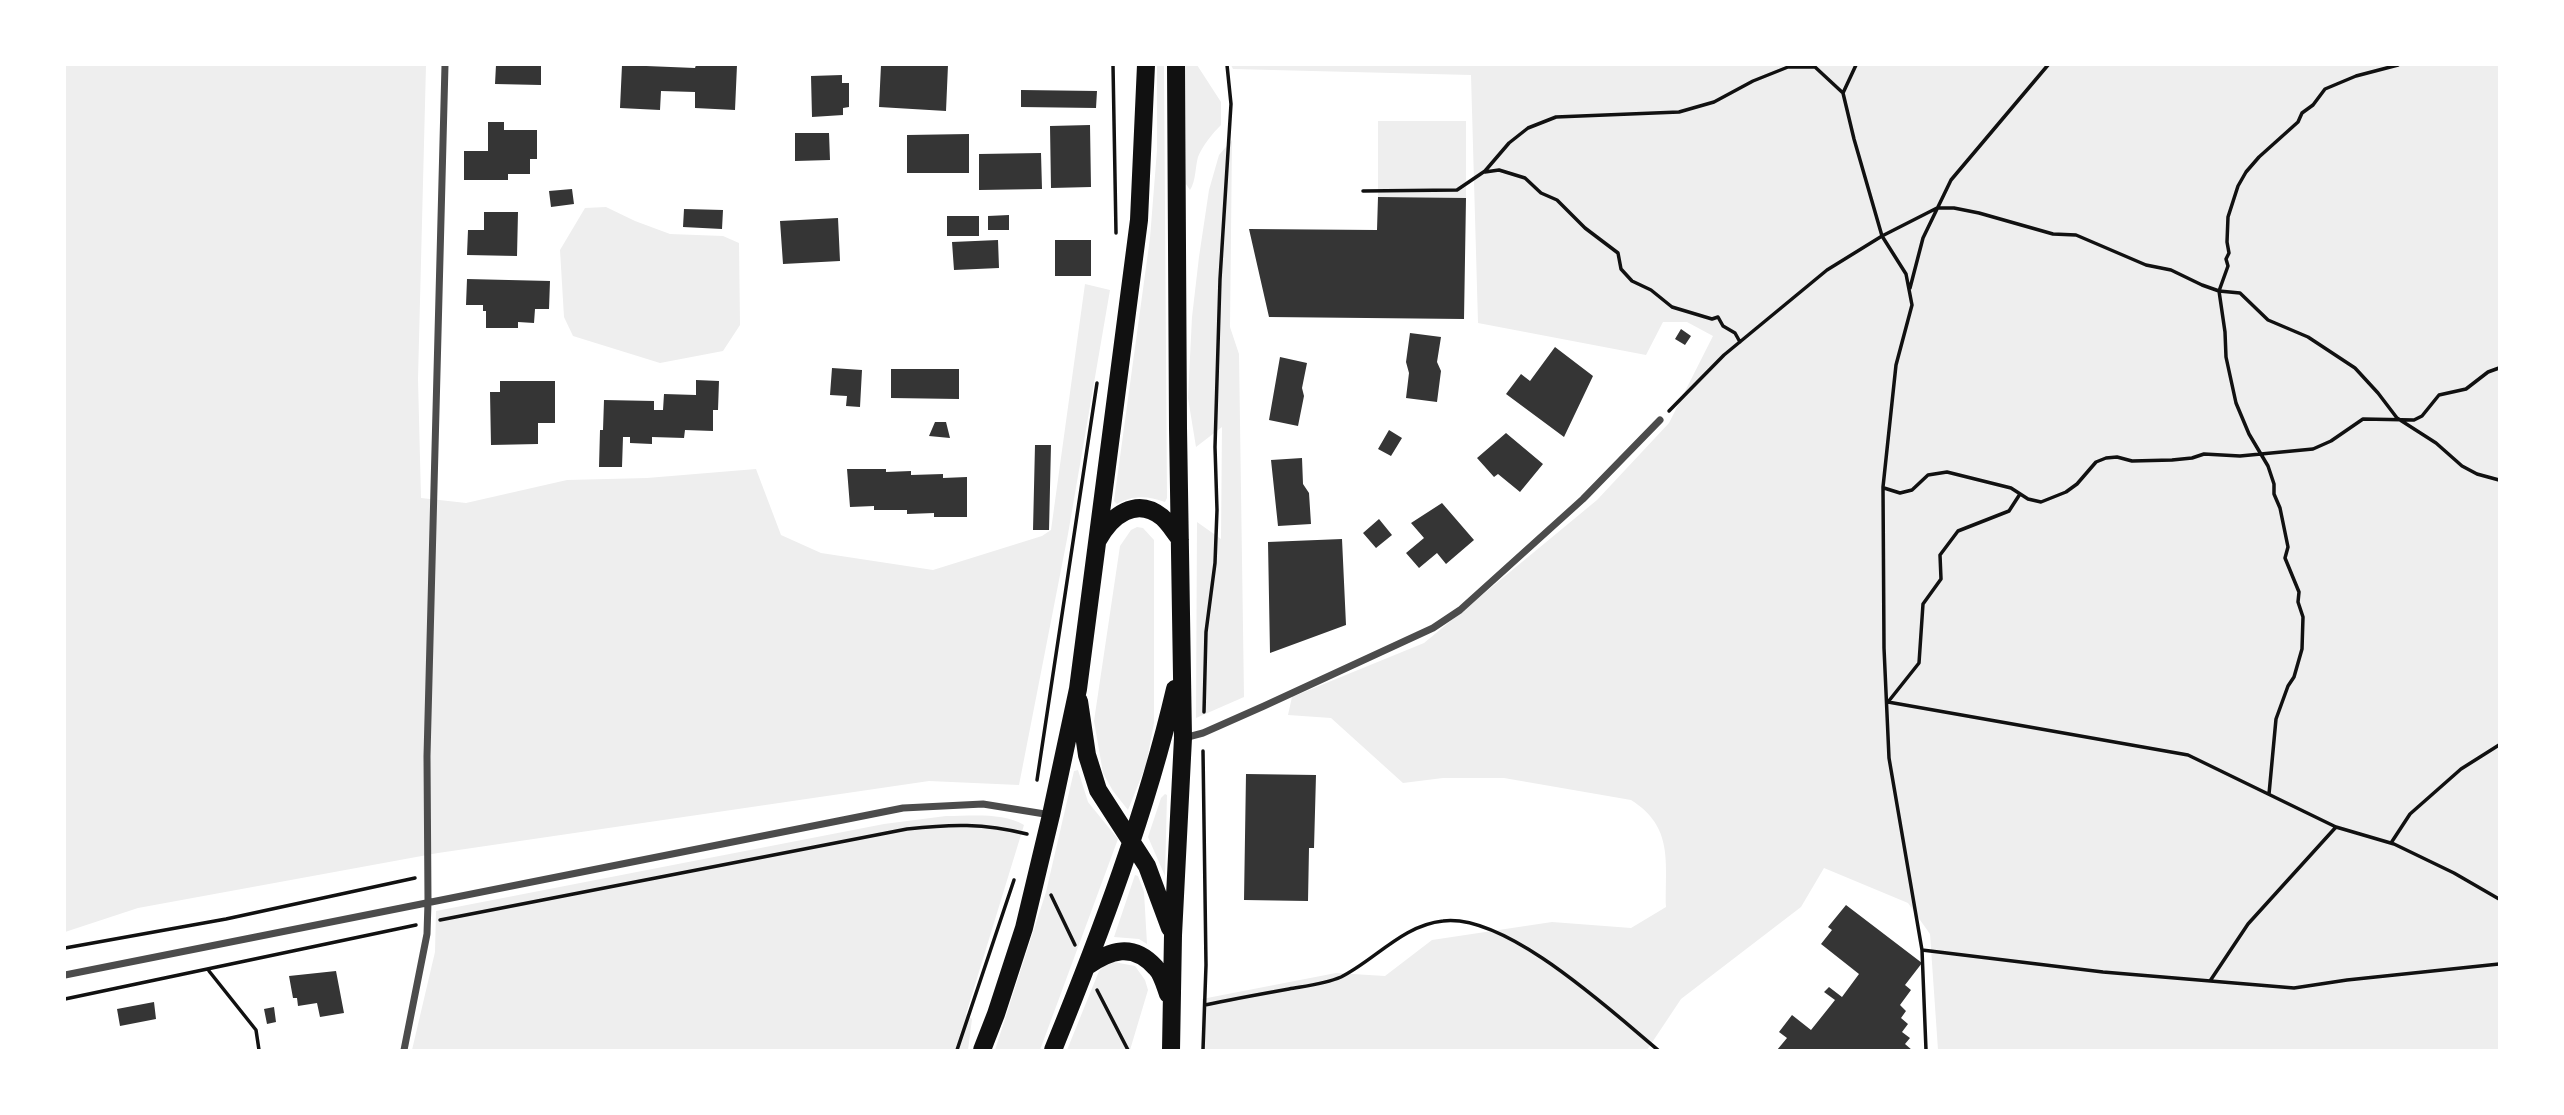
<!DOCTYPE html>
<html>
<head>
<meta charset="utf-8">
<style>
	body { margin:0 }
	#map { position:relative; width:2564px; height:1115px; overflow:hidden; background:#fff; font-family:"Sofia Sans Condensed",sans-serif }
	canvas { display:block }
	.frame { position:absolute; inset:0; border:66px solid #fff; pointer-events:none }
</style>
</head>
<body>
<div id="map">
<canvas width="2564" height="1115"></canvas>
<div class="frame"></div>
</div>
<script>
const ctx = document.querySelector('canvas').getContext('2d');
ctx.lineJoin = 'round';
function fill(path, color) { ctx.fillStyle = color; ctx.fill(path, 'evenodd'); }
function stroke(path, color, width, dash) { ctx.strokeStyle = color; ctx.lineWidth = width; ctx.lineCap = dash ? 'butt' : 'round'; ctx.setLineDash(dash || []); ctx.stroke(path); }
fill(new Path2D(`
	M65,65H426L418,379L421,498L466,503L567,480L647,478L756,469L781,535L821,553L933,570L1042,536L1051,530L1085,284L1110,290L1068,534L1019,785L929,781L438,853L138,908L65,932Z
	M1157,65H1164L1167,498L1165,502C1147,496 1134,495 1117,504L1114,501L1150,238L1157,150Z
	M1185,65H1197L1221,102V125C1212,134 1203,145 1198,157C1195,168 1196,181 1190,190L1186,184Z
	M1231,65H2499V1050H1938L1930,934L1908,903L1824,868L1801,907L1681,999L1647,1050H1201L1202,999L1336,973L1385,976L1432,940L1552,922L1631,928L1666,907C1665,862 1674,827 1631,800L1504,778H1443L1403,783L1331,718L1288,715L1292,697L1424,643L1597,500L1669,423L1713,336L1687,322H1663L1646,355L1478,323L1471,75L1233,69Z
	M1378,121H1466V198L1378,197Z
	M1232,140L1230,327L1239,354L1244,697L1196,718L1197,522L1221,539L1222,427L1196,447L1188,398L1192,317L1199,257L1209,190L1219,155Z
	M606,207L635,221L670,234L723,236L739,243L740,325L723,351L660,363L573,336L564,317L560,250L585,208Z
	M1137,527L1143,528L1154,540V723L1146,765L1128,810L1113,791L1103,773L1094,721L1120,546L1131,530Z
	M1078,770L1088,802L1118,839L1040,1050H995L1046,892L1074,771Z
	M1165,794L1167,795L1165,876L1148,837L1161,798Z
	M946,816C970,816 1003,812 1024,825L966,1014L972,1019L968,1050H412L435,952L436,911L884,824Z
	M1135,875L1138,876L1144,892L1147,944L1139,939L1114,937Z
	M1114,962L1135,966L1145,980L1148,990L1130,1050H1067L1099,971L1106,964Z`), '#eee');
fill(new Path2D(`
	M496,65H541V85L495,84Z
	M622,65L695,68L696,65H737L735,110L695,108V92L661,91L660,110L620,108Z
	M881,65H948L946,111L879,107Z
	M842,75V83H849V107L843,108V115L812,117L811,76Z
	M1021,90L1097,91L1096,108L1021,107Z
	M488,122H504V130H537V159H530V174H508V180H464V151H488Z
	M1090,125L1091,187L1051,188L1050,126Z
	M795,133H829L830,160L795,161Z
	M969,134V173H907V135Z
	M1041,153L1042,189L979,190V154Z
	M572,189L574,204L551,207L549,191Z
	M1378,197L1466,198L1464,319L1269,317L1249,229L1377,230Z
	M684,209L723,210L722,229L683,227Z
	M484,212H518L517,256L467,255L468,230H484Z
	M1009,215V230H988V216Z
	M947,216H979V236H947Z
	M838,218L840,261L783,264L780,221Z
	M998,240L999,268L954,270L952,242Z
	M1055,240H1091V276H1055Z
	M467,279L550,281L549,309H535L534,323L518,322V328H486V311H483V305H466Z
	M1681,329L1691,336L1685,345L1675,339Z
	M1410,333L1441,337L1437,362L1441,371L1437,402L1406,398L1409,373L1406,362Z
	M1555,347L1593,376L1564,437L1506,394L1521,374L1530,381Z
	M1280,357L1307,363L1302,388L1304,396L1298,426L1269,420Z
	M832,368L862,370L860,407L846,406L847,396L830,395Z
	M891,369H959V399L891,398Z
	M696,380L719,381L718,410H713V431L685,430L684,438L652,437V444L630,443V437H623L622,467H599L600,430H603L604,400L654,401V410H663L664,394L696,395Z
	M500,381H555V423H538V444L491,445L490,392H500Z
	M935,422H946L950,438L929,436Z
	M1389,430L1402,438L1391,456L1378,449Z
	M1506,433L1543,464L1520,492L1498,474L1494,477L1477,458Z
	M1035,445H1051L1049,530H1033Z
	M1302,458L1303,484L1309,493L1311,524L1278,526L1271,460Z
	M847,469H886V472L911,471V475L943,474V478L967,477V517H934V513L907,514V510H874V506L850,507Z
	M1442,503L1474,540L1446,564L1437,553L1419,568L1406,553L1424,538L1411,523Z
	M1379,519L1392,535L1376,548L1363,533Z
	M1342,539L1346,625L1270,653L1268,542Z
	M1246,774L1316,775L1314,848H1309L1308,901L1244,900Z
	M1846,905L1922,963L1905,985L1911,990L1900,1005L1906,1011L1901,1018L1908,1024L1902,1032L1910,1038L1905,1044L1912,1050H1777L1787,1038L1779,1032L1792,1015L1811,1030L1835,1000L1824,992L1829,987L1842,997L1859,974L1821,944L1832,930L1828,927Z
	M336,971L344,1013L320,1017L317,1003L298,1006L297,998H293L289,976Z
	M154,1002L156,1019L120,1026L117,1009Z
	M274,1007L276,1022L267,1024L264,1009Z`), '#353535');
stroke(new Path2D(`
	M1113,65L1116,233
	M1856,65L1843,93L1854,139L1882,236L1906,274L1912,305L1896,365L1883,487L1884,648L1889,758L1922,950L1926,1050
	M1485,172L1499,170L1525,178L1541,193L1557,200L1585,228L1618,253L1621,269L1632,281L1651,290L1672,307L1712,319L1718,317L1723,326L1735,333L1740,342
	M1363,191L1457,190L1485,171L1509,143L1528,128L1556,117L1679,112L1714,102L1753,81L1788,67H1815L1843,93
	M1910,288L1923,238L1951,180L2048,65
	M1669,411L1724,355L1827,270L1882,236L1937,208H1954L1979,213L2053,234L2076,235L2146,265L2171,270L2202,285L2219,291L2240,293L2268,320L2308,337L2355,368L2378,393L2397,418L2436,443L2462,466L2477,474L2499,480
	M1884,488L1900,493L1912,490L1928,475L1947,472L2011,488L2028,499L2041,502L2066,492L2077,484L2096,462L2106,458L2117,457L2132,461L2172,460L2192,458L2204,454L2240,456L2313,449L2331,441L2363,419L2414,420L2422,416L2439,395L2466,389L2488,372L2499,368
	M2020,494L2009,511L1958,531L1940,555L1941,579L1923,604L1919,663L1888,702L2188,755L2336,827L2394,844L2454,873L2499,899
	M1204,712L1206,632L1215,563L1217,510L1215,447L1220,279L1231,104L1227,65
	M1037,780L1097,383
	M2269,794L2276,719L2288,686L2294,677L2302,649L2303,617L2298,602L2299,592L2285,558L2288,547L2280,508L2274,494V484L2268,466L2249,434L2236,403L2226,357L2225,332L2219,291L2228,266L2226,259L2229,253L2227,242L2228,217L2238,186L2246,172L2259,157L2298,122L2302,113L2313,105L2325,89L2356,76L2398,65
	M2391,843L2410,814L2461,769L2499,745
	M1051,895L1075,945
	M440,920L907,829C951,824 983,823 1027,834
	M65,948L226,919L415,878
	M1922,950L2103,972L2294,988L2347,980L2499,964
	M209,971L256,1030L259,1050
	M2210,981L2248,924L2336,827
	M1097,990L1128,1050
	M65,999L416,925
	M1205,1005C1233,999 1261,994 1289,989C1306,986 1325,984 1341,977C1375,960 1403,925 1443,921C1506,913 1611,1011 1658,1050
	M957,1050L1014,880
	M1203,1050L1206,965L1203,751`), '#111', 3.5);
stroke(new Path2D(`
	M1184,738L1203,733L1264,706L1433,628L1460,610L1583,499L1660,420
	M65,975L903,808L983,804L1051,815
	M404,1050L427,934L428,902L427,756L445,65`), '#4c4c4c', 7);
stroke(new Path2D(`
	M1098,540C1111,516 1136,496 1162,517C1169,523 1174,532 1180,539
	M1079,701L1087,755L1098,790L1147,866L1170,928
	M1086,967C1110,950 1133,942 1156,968C1162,974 1165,986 1168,994
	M982,1050L996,1014L1024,928L1051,815L1078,689L1139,220L1146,65
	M1053,1050C1101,932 1146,813 1175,689
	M1171,1050L1173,935L1183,738L1178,428L1176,65`), '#111', 18);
</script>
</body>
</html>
